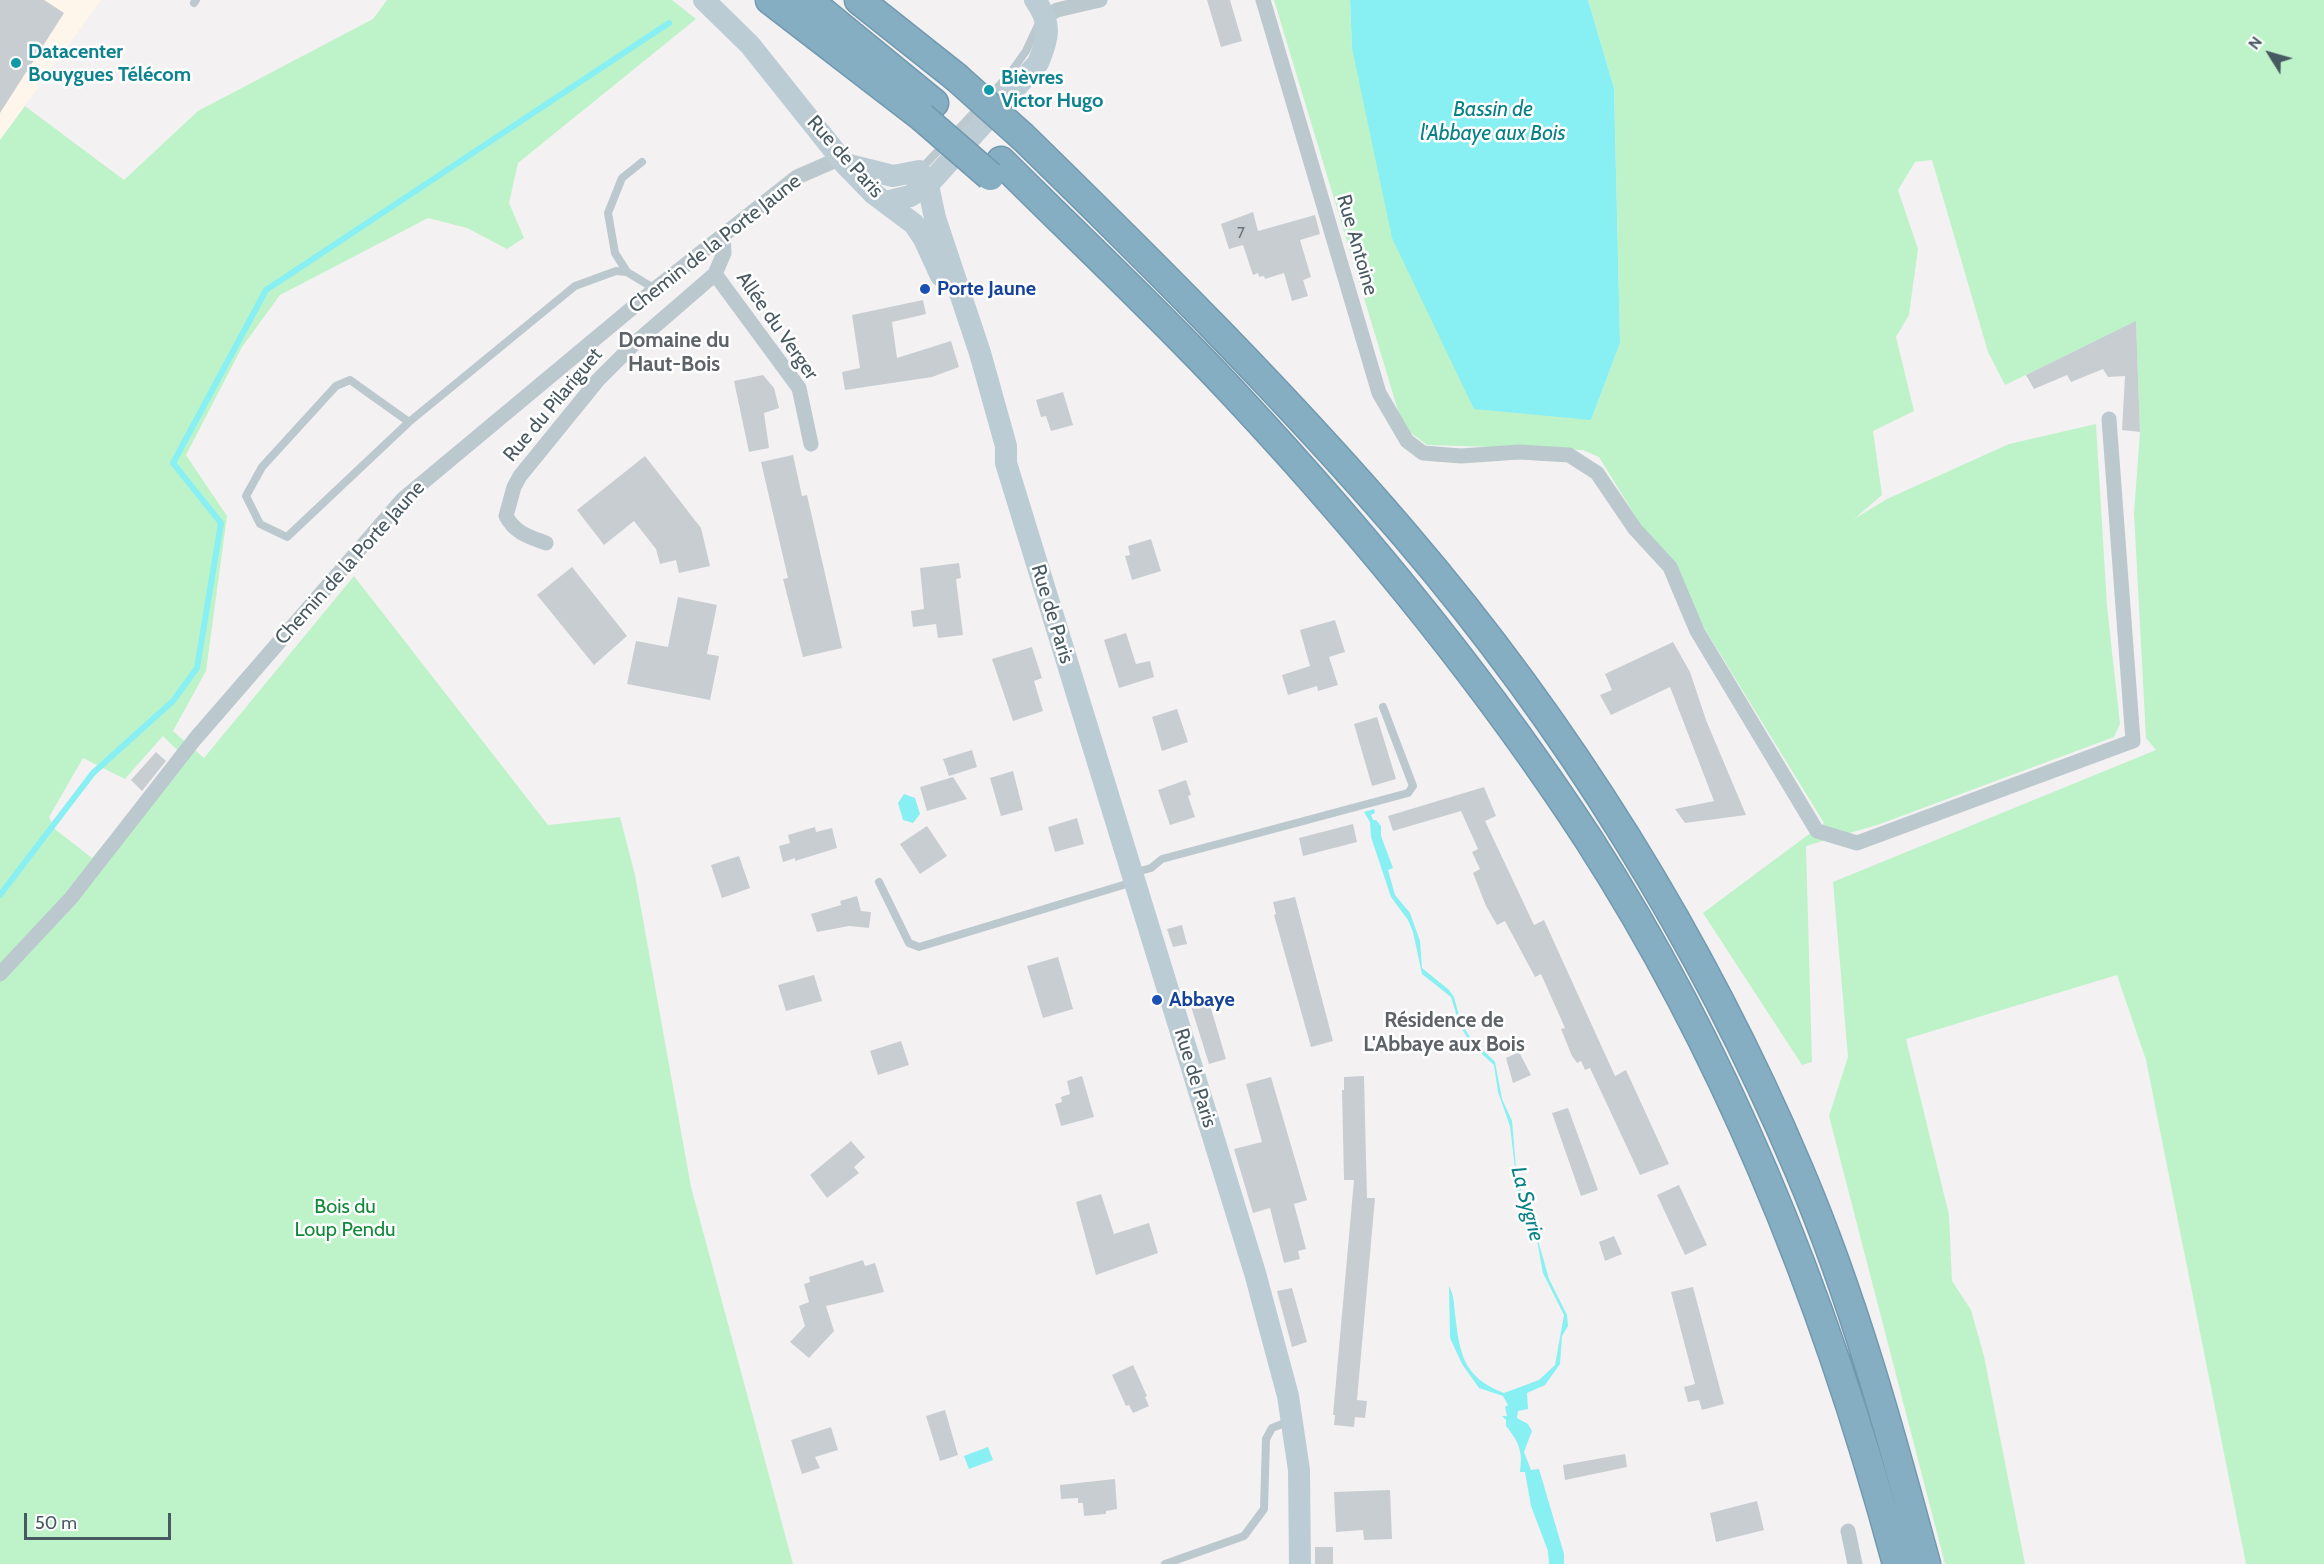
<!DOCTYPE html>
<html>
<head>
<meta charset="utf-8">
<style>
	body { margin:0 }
	#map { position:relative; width:2324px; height:1564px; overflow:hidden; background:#f4f1f2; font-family:Cabin,sans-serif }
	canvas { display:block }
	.north { position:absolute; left:2240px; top:24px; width:60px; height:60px; -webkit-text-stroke:4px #fff; paint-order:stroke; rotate:307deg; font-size:16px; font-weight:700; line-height:24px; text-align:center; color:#475961 }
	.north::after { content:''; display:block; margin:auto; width:21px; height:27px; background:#475961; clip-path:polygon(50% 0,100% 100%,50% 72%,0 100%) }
	.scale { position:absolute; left:24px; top:1513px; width:147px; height:27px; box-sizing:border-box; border:3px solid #475961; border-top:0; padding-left:8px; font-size:18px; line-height:21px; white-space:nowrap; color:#475961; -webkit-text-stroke:4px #fff; paint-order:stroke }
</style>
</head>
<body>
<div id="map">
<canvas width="2324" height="1564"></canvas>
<div class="north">N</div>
<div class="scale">50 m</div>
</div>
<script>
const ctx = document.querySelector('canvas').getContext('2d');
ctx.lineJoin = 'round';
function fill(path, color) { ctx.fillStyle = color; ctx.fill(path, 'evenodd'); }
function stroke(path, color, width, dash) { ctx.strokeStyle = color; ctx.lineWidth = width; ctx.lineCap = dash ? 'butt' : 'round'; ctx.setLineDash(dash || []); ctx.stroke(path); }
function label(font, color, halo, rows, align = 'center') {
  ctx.font = font + ' Cabin,sans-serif'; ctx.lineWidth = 5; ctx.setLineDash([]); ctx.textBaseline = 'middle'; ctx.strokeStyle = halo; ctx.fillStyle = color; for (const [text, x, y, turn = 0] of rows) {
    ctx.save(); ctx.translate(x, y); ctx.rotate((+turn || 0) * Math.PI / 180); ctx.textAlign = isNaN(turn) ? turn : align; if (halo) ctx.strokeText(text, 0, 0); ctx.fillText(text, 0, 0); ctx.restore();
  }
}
fill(new Path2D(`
	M0,0H101L0,140Z`), '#fef5eb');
fill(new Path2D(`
	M387,0H672L696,19L518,163L509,203L524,238L507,249L467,228L428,218L280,295L242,347L186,455L227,516L206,671L173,731L204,758L354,576L548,825L620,817L635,875L691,1187L793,1564H0V140L25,106L124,180L198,111L373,19ZM163,736L180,753L92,858L56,830L49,817L83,758L125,779Z
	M1274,0H1350L1352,48L1591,420L1620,343L1614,88L1588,0H2324V1564H2246L2146,1060L2117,975L1906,1039L1949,1215L1952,1281L1971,1310L1984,1356L2025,1564H1945L1829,1116L1848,1057L1833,882L2156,750L2146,738L2134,513L2140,432L2136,322L2005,385L1988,352L1932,160L1915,162L1898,190L1918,249L1909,315L1896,337L1914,411L1873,431L1882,495L1854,519L1887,499L2009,444L2096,424L2107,606L2120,724L2114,737L1880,824L1806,846L1812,1062L1802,1065L1703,913L1824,823L1599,457L1583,450L1427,445L1403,427Z`), '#bef3c9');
fill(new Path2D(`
	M1350,0H1588L1614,88L1620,343L1591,420L1474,409L1392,238L1352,48Z
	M904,794L915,798L920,814L913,823L903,820L898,803Z
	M1374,809L1375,813L1371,815L1373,820H1376L1381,826V836L1393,868L1388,870L1395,895L1410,913L1420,941L1422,968L1449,990L1454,997L1461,1023L1470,1037L1495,1062L1502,1099L1512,1121L1516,1168L1523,1199L1531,1216L1549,1279L1567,1315L1568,1326L1562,1336L1560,1364L1545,1385L1527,1393L1528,1409L1518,1411L1517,1418L1528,1424L1532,1431L1524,1452L1531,1470L1539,1469L1564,1554V1564H1549L1548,1551L1531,1506L1525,1472H1520C1523,1451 1519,1442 1506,1426V1420L1502,1416H1507L1505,1407L1508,1405L1503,1396L1479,1388L1462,1364L1450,1338L1449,1286C1454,1295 1454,1304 1455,1314C1460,1355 1463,1377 1504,1393L1539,1380L1555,1365L1564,1315L1543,1273L1537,1240L1518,1193L1510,1126L1498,1092L1494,1065L1472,1045L1460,1026L1451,997L1422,974L1413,932L1408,920L1391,897L1371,837L1370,822L1364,812Z
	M988,1447L993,1460L969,1469L964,1456Z`), '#88eff3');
stroke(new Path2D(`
	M0,895L93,773L173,701L197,668L221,523L173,463L266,290L669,23`), '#88eff3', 6);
fill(new Path2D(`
	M0,0H44L64,13L0,113Z
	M1207,0H1230L1242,41L1221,47Z
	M1253,212L1258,231L1315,215L1320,234L1300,240L1311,277L1303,280L1308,296L1292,301L1284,273L1265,279L1264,276L1259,277L1258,273L1253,275L1243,245L1229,249L1221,224Z
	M923,300L926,314L892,322L897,358L951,341L959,367L932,377L845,390L842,372L860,368L852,315Z
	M2136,321L2140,432L2122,430L2125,376L2108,377L2103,369L2071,382L2067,375L2034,389L2026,375Z
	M763,375L774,388L779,408L764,413L769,448L749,452L734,381Z
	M1063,392L1073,425L1051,431L1046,416L1041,417L1036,400Z
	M793,455L802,496L807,495L842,648L803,657L783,579L788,578L761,462Z
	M645,456L701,528L710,566L679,573L676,560L660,564L656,549L634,521L604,545L577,510Z
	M1151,539L1161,571L1132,580L1125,556L1130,555L1128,546Z
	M959,563L961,578L956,579L963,635L938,638L936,624L913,627L911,611L924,609L920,568Z
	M572,567L627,636L594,665L537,595Z
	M678,597L717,605L707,654L719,656L710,700L627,684L636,641L668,647Z
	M1335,620L1345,652L1329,657L1338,685L1318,691L1317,686L1288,695L1282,675L1310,666L1300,630Z
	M1126,633L1136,664L1150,661L1154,677L1119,688L1104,640Z
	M1673,642L1690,672L1706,720L1746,815L1685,823L1675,809L1714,801L1670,687L1611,715L1600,695L1612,690L1605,674Z
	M1032,647L1042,678L1034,681L1043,711L1013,721L992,659Z
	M1177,709L1188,742L1162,751L1152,717Z
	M1377,717L1396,779L1372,786L1354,724Z
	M972,750L977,767L949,776L943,759Z
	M156,752L166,761L142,791L131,780Z
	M1013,771L1023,810L1001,816L990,778Z
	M953,777L967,799L927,811L920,787Z
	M1186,780L1191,795L1188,796L1195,817L1170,825L1158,790Z
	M1484,787L1496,816L1485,821L1534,925L1544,920L1615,1076L1626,1070L1669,1164L1640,1175L1590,1068L1585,1070L1581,1061L1577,1063L1572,1056L1561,1029L1565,1028L1541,974L1535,977L1505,921L1497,925L1486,906L1473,873L1480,869L1472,852L1478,849L1461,811L1393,831L1388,816Z
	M1077,818L1084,844L1055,852L1048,827Z
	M1353,824L1357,842L1303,856L1299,838Z
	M927,826L947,856L920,874L900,844Z
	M815,827L816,832L832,828L837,848L795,861V858L783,862L779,846L790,843L788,835Z
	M739,856L750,888L722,898L711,865Z
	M857,896L861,911L871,912L869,928L849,926L817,932L811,914L841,905L840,901Z
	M1295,897L1333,1041L1311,1047L1274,915L1276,914L1273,902Z
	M1182,925L1187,944L1173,947L1167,929Z
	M1058,957L1073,1009L1043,1018L1027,966Z
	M814,975L822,1001L786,1011L778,985Z
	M1207,995L1226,1059L1209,1064L1189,1000Z
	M901,1041L909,1065L878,1075L870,1051Z
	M1519,1052L1531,1075L1513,1083L1506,1058Z
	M1082,1076L1094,1117L1061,1126L1055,1104L1062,1102L1061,1097L1070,1094L1067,1081Z
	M1364,1076L1367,1198H1375L1357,1400L1367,1401L1365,1418L1355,1417L1354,1427L1334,1425L1335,1415H1333L1354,1180H1344L1342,1090H1344V1077Z
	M1271,1077L1307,1200L1294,1204L1306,1249L1298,1251L1300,1259L1284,1263L1270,1208L1253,1213L1234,1149L1262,1142L1246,1084Z
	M1568,1108L1598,1190L1581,1196L1552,1113Z
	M851,1141L865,1157L854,1167L859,1173L827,1198L810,1175Z
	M1679,1185L1707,1245L1685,1255L1657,1195Z
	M1101,1194L1114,1234L1149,1223L1158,1253L1096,1275L1076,1202Z
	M1614,1236L1622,1254L1605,1261L1599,1242Z
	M863,1260L865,1266L875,1263L884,1292L826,1306L834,1331L809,1358L790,1342L805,1326L799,1306L809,1302L804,1284L810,1282L809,1277Z
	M1693,1287L1724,1404L1702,1410L1699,1400L1688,1402L1684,1387L1695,1384L1671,1292Z
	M1292,1288L1307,1342L1292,1347L1277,1291Z
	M1133,1365L1147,1396L1145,1397L1149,1406L1133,1413L1129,1405L1126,1406L1112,1375Z
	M945,1410L958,1455L940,1461L926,1416Z
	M831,1427L838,1450L815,1457L820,1468L802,1474L791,1440Z
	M1625,1454L1627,1467L1565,1480L1563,1465Z
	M1115,1479L1117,1509L1106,1511V1514L1084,1516L1083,1503H1078V1498L1061,1499L1060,1485Z
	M1390,1490L1392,1539L1364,1540L1363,1530L1336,1532L1334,1492Z
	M1757,1501L1764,1530L1716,1542L1710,1513Z
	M1315,1547H1333V1564H1315Z`), '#c8cdd2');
const highway = new Path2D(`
	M770,0L922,117
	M808,0L934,103
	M859,0L956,77
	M1023,137C1155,266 1285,395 1405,535C1567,724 1702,941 1799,1170C1853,1297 1890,1431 1926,1564
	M1001,161C1079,239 1160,314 1235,395C1364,533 1486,682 1589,840C1732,1062 1829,1310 1897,1564`);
stroke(highway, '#7199af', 31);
stroke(new Path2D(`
	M194,3L196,0
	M921,169L1009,75L1026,51L1040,21
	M627,272L615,253L608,213L622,178L642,162
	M409,422L350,380L336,386L262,467L246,496L260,524L287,537L409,422L575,286L616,271L627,272L655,289
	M1133,873L1151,868L1162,859L1408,793L1413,786L1383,707
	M879,882L909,943L919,947L1133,882
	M1165,1564L1244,1536L1264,1509L1266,1439L1272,1428L1290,1421`), '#bbc9cf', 8);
stroke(new Path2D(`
	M1263,0L1379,393L1407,441L1423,453L1461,456L1519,452L1569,455L1597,473L1635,529L1670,567L1697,631L1817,831L1857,843L2133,741L2109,419
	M1046,16L1057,10L1100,0
	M723,234L724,253L715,274L799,388L811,444
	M546,543C529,537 515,533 506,516L514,487L520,476L598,380L634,344L715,274
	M0,974L71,898L195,739L403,499L655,289L797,177L834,161L845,164
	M1848,1531L1855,1564`), '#bbc9cf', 15);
stroke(new Path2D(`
	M704,0L750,45L845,164L874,194L914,224L924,239L941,276
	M845,164L893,176L919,171L928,185L935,218L980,353L1006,446V463L1255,1273L1288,1396L1299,1470L1300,1564
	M886,202L910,196L928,185L1038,63C1049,37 1052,24 1035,0`), '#bcccd4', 22);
stroke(highway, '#86aec3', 28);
const highwayBridge = new Path2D(`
	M956,77L1023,137
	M922,117L990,176`);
stroke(highwayBridge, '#7199af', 31, []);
stroke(highwayBridge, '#86aec3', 28);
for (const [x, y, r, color] of [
	[16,63,6,"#0f9aa8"],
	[989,90,6,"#0f9aa8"],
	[925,289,6,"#1a4fb4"],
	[1157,1000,6,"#1a4fb4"]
]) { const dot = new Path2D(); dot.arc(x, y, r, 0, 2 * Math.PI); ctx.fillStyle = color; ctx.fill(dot); stroke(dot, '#fff', 2); }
label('16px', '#67767d', null, [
	["7",1241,233]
]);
label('bold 20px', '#0d838f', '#fff', [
	["Datacenter",28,52],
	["Bouygues Télécom",28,75],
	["Bièvres",1001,78],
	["Victor Hugo",1001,101]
], 'left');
label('20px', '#475961', '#fff', [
	["Rue de Paris",845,157,48],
	["Chemin de la Porte Jaune",715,244,-38],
	["Rue Antoine",1357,245,74],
	["Allée du Verger",777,326,55],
	["Rue du Pilariguet",553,405,-50],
	["Chemin de la Porte Jaune",350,563,-48],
	["Rue de Paris",1052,614,73],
	["Rue de Paris",1195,1078,73]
]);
label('bold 20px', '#164399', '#fff', [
	["Porte Jaune",937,289],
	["Abbaye",1169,1000]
], 'left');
label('20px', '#118938', '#fff', [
	["Bois du",345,1207],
	["Loup Pendu",345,1230]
]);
label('italic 21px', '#068287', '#fff', [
	["Bassin de",1493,110],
	["l'Abbaye aux Bois",1493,134],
	["La Sygrie",1527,1204,75]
]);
label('bold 21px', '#5d6367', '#fff', [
	["Domaine du",674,341],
	["Haut-Bois",674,365],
	["Résidence de",1444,1021],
	["L'Abbaye aux Bois",1444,1045]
]);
</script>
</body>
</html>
